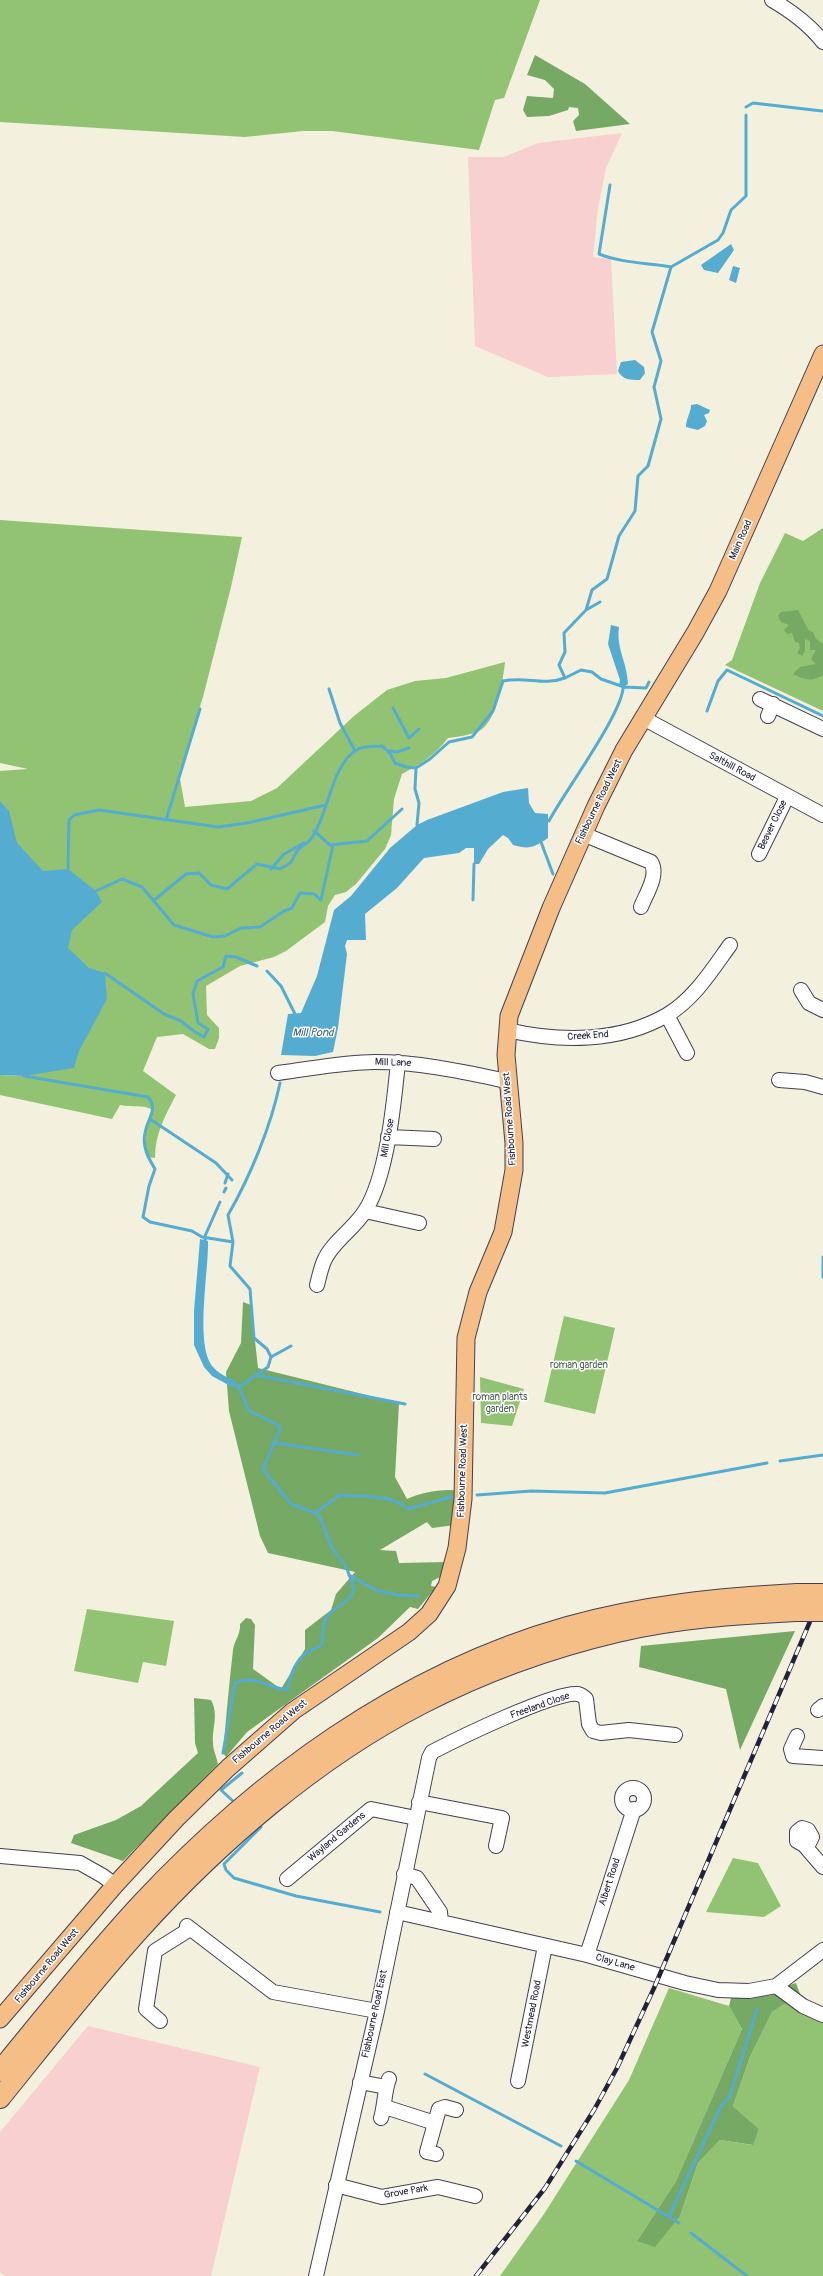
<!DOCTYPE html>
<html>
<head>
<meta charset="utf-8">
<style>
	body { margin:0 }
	canvas { display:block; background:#f3f0de }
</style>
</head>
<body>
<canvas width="823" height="2276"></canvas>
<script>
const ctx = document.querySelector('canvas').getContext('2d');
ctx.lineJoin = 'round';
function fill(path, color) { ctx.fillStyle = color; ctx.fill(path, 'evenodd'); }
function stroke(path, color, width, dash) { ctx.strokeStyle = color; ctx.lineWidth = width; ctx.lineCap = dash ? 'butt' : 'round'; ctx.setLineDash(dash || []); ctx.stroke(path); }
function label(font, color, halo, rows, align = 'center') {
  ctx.font = font + ' Pangolin,sans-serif'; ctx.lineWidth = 3; ctx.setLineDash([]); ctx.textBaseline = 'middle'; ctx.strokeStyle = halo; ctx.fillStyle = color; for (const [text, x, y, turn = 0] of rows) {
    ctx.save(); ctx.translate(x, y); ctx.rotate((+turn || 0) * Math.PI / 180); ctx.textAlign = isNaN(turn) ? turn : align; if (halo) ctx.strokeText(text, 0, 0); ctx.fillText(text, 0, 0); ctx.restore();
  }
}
fill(new Path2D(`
	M622,133L606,168L598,208L593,257L611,259L617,374L548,377L475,346L468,157H504L538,143Z
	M88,2026L260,2067L211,2276H5L0,2272V2132Z`), '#f7d0cf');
fill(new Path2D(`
	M0,0H540L504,98L495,100L479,150L332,131H303L245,137L0,122Z
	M0,520L242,537L231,587L203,697L179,773L185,807L251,801L277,788L354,716L387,690L415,681L446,678L505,662C503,680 497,722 479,731C469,735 458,737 448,738C435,755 421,764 402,774L394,799L391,835L385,849L356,884L346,892L335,895L328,906L325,922L286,951L274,957L240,966L206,986L207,1015L219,1028V1038L215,1049H209L183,1034L157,1037L143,1071L176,1095C165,1116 155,1134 155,1158L147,1157L145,1133L153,1110C143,1104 132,1108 120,1105L112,1119L0,1095V1075L24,1076L0,914V771L28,769L0,763Z
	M823,528V711L725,665L732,660L760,583L785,533L803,541Z
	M564,1316L615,1328L595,1414L544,1402Z
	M480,1377L524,1389L512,1426L481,1423Z
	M87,1609L174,1621L166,1666L143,1662L138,1683L74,1671Z
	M733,1858L758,1863L781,1906L764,1917L706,1912Z
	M669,1988L729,2006L742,2029L676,2181L637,2241L680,2216L698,2163L720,2140L752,2145L759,2129L733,2106L750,2057L772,2012L789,2001L799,2010L823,2022V2276H500L544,2214L629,2080Z`), '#92c372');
fill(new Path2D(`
	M535,55L585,84L630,124L576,131L573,121L579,115L578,108L569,107L568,110L549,116L527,117L523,110L527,96L553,98L554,89L545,80L527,75Z
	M798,610L809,631L813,632L816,639L823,644V675C811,682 805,680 793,674L800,667L816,664L811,659L816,650H810V641L805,639V651L802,656L797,653L800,648L799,643L795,642L792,633L787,634L784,630L789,625L781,622L778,616L781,612Z
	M243,1302L251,1305L258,1368L399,1403L395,1477L407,1499C423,1492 443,1488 460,1491L455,1525L432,1528L427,1522L380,1550L396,1551L399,1563L447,1562L444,1575L432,1581L431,1586L436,1587L418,1609L410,1607L378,1638L247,1732L226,1757L223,1753C226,1719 229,1684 233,1650C234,1641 241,1634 240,1624L246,1618L251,1619L255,1625L253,1669L281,1689L305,1649V1630L331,1610L336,1594L355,1572L268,1553L260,1536L229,1411L226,1372L241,1343Z
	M795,1631L740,1750L726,1689L639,1667L641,1646Z
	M194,1698L211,1700C219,1715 212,1727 213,1743C213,1750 217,1758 218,1764L123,1861L71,1843L74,1835L116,1820L141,1806L198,1753L195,1743Z
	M796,1983L800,1994L772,2012L750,2057L733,2106L759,2129L753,2145L720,2140L698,2163L680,2216L655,2247L637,2241L676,2181L742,2029L729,2006L731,1998H752Z`), '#75a964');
fill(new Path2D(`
	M731,244L734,250L718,273L704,270L701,265Z
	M733,266L740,268L736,283L729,280Z
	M635,360L644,367L645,373L640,380C630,380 623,380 618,371L621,362Z
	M697,404L710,410L709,413L704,415L707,421L705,426L698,430L686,427C686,418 691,413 691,405Z
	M611,625L619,627C616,649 627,661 628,684L624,687L619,686L620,680L608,644Z
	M528,788L529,803L535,813L548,814V838C534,847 530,850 513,845L508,838L503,835L488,849L479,864H474V848H466L459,853L424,858L397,888L365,914L366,940H347L345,946L347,954L338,1028L333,1052L315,1056L281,1055L288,1014L301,1013L317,976L334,910L351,896L390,848L417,825L427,820L503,792Z
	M0,801L9,811L17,843L43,871L68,869L96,891L102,902L72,930L68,948L89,968L105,973L107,999L79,1051L74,1068L24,1076L0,1075Z
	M200,1239L208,1241C209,1271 194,1348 214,1368C220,1375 230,1378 238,1383L234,1388L212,1376L204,1367L194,1345V1311Z`), '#54add1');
stroke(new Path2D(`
	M746,107L753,103L822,111
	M671,267L718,240L723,233L731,210L746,196V115
	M586,610L600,602
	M565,678L581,670L592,672L601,679L624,687L646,688L649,682
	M329,689L340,723L355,751
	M393,708L409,738L419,729
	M707,711L718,681L727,670L823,716
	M390,751L397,752L409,748
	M416,768L430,759L449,742L472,737L493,711L503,681C526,676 543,686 565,678L559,665L565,652L564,633L586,610L592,590L607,579L619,536L635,511L638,476L648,466L661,419L654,387L661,361L652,332L671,267C647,263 622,263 599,254L610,185
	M166,820L200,709
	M549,821C562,795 627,708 623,684
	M314,831L330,845L367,841L402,809
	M541,842L553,874
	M68,869L69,820L74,815L99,810L218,827L247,823L326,805
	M271,869L284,854L304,843
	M96,891L122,879L142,887L174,925L213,937L225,936L241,928L260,927L284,911L292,908L300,893L314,894L321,900L333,845
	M473,900L474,864
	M153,901L186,874L199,873L211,885L227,889L257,864L280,869C296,861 290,861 298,850C301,846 307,844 310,840C329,816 330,765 358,749C364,746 375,747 382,746L390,753L395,763L406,767L416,768L415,789L419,803L417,825
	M267,971L281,986L295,1014
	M105,973L164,1014L181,1021L195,1032L204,1037L208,1029L198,1023L193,994L197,981L223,967L226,956L236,957L257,966
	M24,1076L148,1097C159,1109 147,1119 145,1133C142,1146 148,1158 155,1169L149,1186L143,1217L150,1222L192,1231L202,1237L233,1242
	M150,1119L216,1163L232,1180
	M225,1183L228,1174
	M224,1192L226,1188
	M205,1244V1236L220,1202
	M823,1257V1277
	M271,1357L291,1346
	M256,1375L405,1404
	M239,1387L268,1367L271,1357L267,1349L254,1338L250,1289L230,1266L233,1242L228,1215C250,1177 271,1126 280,1083
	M275,1443L358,1455
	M780,1461L823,1455
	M477,1495L531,1491L605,1493L767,1463
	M315,1513L340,1495C362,1497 391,1494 408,1509L455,1496
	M349,1575L376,1590L397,1595L419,1596
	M223,1753L235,1683C254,1674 269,1688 287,1690C290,1677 295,1659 308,1652C313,1649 318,1648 322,1644C324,1635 321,1625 327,1617C335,1605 351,1603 354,1588L347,1569L331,1546L321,1519L315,1513L291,1504L263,1469L280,1429L278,1425L249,1411L239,1387L233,1384
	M234,1802L221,1790L242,1773
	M261,1827L224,1864L226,1870L234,1878L296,1896L380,1912
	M425,2074L561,2146
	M576,2161L679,2223
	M669,2216L721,2106L730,2096L757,2009
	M691,2233L747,2276`), '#54add1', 3);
const minor = new Path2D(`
	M772,0C791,11 809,24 823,42
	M760,699L823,729
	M768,716L773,704
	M643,718L823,815
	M583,834L651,862C659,875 646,894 641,907
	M759,854L787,797
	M801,990L809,1003L823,1010
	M667,1015L687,1053
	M507,1030C559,1042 619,1043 667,1015C694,999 712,970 730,945
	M278,1073C310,1069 343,1062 375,1062C420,1062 464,1072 507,1081
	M779,1080L805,1082L823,1087
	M388,1137L434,1139
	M365,1211L419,1223
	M317,1285C319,1277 321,1268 324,1261C332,1242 354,1229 365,1211C387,1177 394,1103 398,1062
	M818,1710L823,1706
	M797,1736L791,1749L793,1756L823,1758
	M622 1799a11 11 0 1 1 22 0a11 11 0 1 1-22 0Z
	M419,1802L502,1818L496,1846
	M804,1845L809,1843L812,1837L808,1830L802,1828L797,1832V1841L804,1845L823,1867
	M0,1856L80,1863L103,1876L115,1885
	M404,1874L417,1878L440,1912L441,1922
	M287,1879L371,1809L416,1818
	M397,1912L587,1955L685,1983L718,1990L749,1991L776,1986L823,1950
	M187,1926L273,1992L377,2011
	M587,1955L634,1809
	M776,1986L803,2006L823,2015
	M160,2021L146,2009L155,1951L190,1929
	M518,2081L545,1946
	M360,2082L386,2087
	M385,2107L435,2123
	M381,2118C385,2105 384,2092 389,2079
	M436,2154L427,2152L439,2109L445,2107L456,2110
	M336,2185L382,2197L438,2187L475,2196
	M316,2276L377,2011L429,1758L432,1752C457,1739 555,1691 578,1694C582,1695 584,1697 586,1699L589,1724L593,1731L601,1733L629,1730L675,1735`);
const major = new Path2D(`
	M0,2019L115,1885L176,1819L228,1768L293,1711L409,1632L429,1614L447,1586L457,1548L463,1499L466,1338L478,1292L503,1232L514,1170V1143L506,1055L509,1016L551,908L596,806L624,750L695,633L718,591L823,354`);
const highway = new Path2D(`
	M0,2071C46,2015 91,1958 141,1904C257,1780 401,1674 567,1627C642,1606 719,1598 797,1594
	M0,2098C46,2041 91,1983 140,1929C219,1842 316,1758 421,1704C483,1672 549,1648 617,1632C676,1618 737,1614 796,1611`);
stroke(minor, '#414153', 16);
stroke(major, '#414153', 19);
stroke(highway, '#414153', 22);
stroke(minor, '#fff', 14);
stroke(major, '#f6be87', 17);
stroke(highway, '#f6be87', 20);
const rail = new Path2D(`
	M476,2276L545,2188L594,2110L617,2068L654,1988L823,1591`);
stroke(rail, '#22223b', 4.5);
stroke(rail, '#fff', 3, [9]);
const highwayBridge = new Path2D(`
	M797,1594H823
	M796,1611H823`);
stroke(highwayBridge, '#414153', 22, []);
stroke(highwayBridge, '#f6be87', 20);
label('10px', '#22223b', '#fff', [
	["Main Road",741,540,-66],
	["Salthill Road",732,767,28],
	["Fishbourne Road West",599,802,-64],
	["Beaver Close",773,825,-64],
	["Creek End",588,1036,-4],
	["Mill Lane",393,1063,2],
	["Fishbourne Road West",510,1119,-94],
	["Mill Close",388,1138,-80],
	["Fishbourne Road West",463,1471,-88],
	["Freeland Close",540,1706,-19],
	["Fishbourne Road West",270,1732,-40],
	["Wayland Gardens",337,1837,-40],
	["Albert Road",610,1882,-72],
	["Clay Lane",615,1963,16],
	["Fishbourne Road West",47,1966,-50],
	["Fishbourne Road East",375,2014,-78],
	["Westmead Road",532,2014,-79],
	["Grove Park",406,2192,-10]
]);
label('10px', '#4f6251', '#fff', [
	["roman garden",579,1365],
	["roman plants",500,1397],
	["garden",500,1409]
]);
label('italic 11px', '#38617e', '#fff', [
	["Mill Pond",313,1033]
]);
</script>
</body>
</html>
